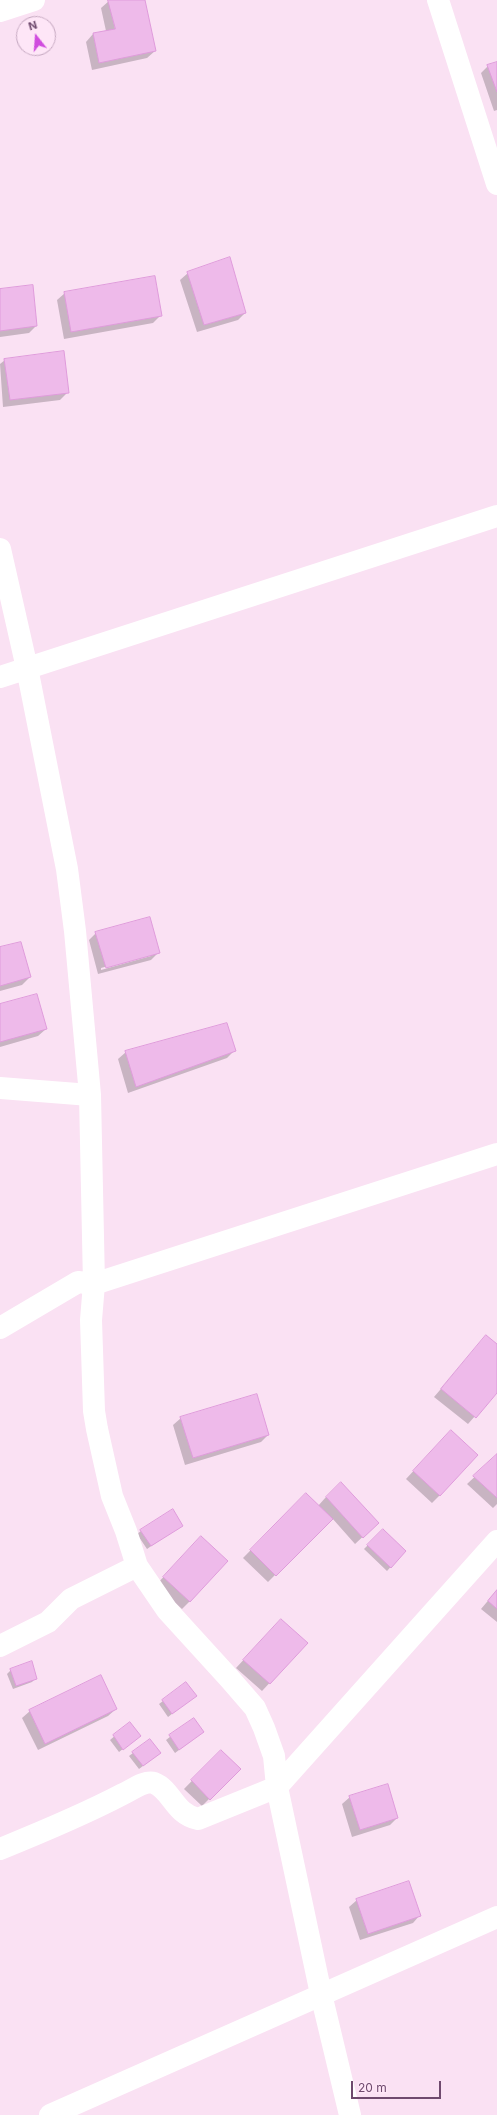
<!DOCTYPE html>
<html>
<head>
<meta charset="utf-8">
<style>
	body { margin:0 }
	#map { position:relative; width:497px; height:2115px; overflow:hidden; background:#fae1f3; font-family:Inter,sans-serif }
	canvas { display:block }
	.north { position:absolute; left:16px; top:16px; width:40px; height:40px; box-sizing:border-box; background:#fee6f7; border:1px solid #c5a8c0; border-radius:50%; rotate:343deg; font-size:11px; font-weight:700; line-height:16px; text-align:center; color:#6f4a6e }
	.north::after { content:''; display:block; margin:auto; width:14px; height:18px; background:#d04cde; clip-path:polygon(50% 0,100% 100%,50% 72%,0 100%) }
	.scale { position:absolute; left:351px; top:2081px; width:90px; height:18px; box-sizing:border-box; border:2px solid #6f4a6e; border-top:0; padding-left:5px; font-size:12px; line-height:14px; white-space:nowrap; color:#6f4a6e; -webkit-text-stroke:3px #fee6f7; paint-order:stroke }
</style>
</head>
<body>
<div id="map">
<canvas width="497" height="2115"></canvas>
<div class="north">N</div>
<div class="scale">20 m</div>
</div>
<script>
const ctx = document.querySelector('canvas').getContext('2d');
ctx.lineJoin = 'round';
function fill(path, color) { ctx.fillStyle = color; ctx.fill(path, 'evenodd'); }
function stroke(path, color, width, dash) { ctx.strokeStyle = color; ctx.lineWidth = width; ctx.lineCap = dash ? 'butt' : 'round'; ctx.setLineDash(dash || []); ctx.stroke(path); }
fill(new Path2D(`
	M144,0L155,51L147,58L92,70L86,42L93,34L106,31L101,8L109,1L112,0Z
	M497,63V110L494,111L481,73L488,66Z
	M188,273L245,313L238,320L197,332L180,280Z
	M0,290L36,326L29,333L0,337Z
	M65,293L161,315L153,323L64,339L57,300Z
	M5,360L68,392L60,400L3,407L0,364Z
	M96,933L159,952L151,960L98,974L89,940ZM151,954V956L101,970V968Z
	M0,948L30,977L22,985L0,991Z
	M0,1005L46,1029L38,1036L0,1047Z
	M235,1050L227,1058L128,1093L118,1059L126,1052Z
	M486,1336L497,1345V1391L468,1424L434,1397Z
	M181,1418L268,1435L261,1442L185,1465L173,1425Z
	M444,1438L440,1495L432,1503L406,1479Z
	M497,1456V1504L493,1508L467,1484Z
	M306,1494L318,1506L326,1497L370,1530L355,1544L332,1518L268,1582L243,1558Z
	M182,1525L147,1549L137,1534L141,1531Z
	M383,1530L405,1551L387,1571L364,1549Z
	M194,1544L190,1601L182,1609L156,1585Z
	M497,1590V1622L481,1609Z
	M274,1627L307,1643L262,1691L236,1668Z
	M11,1670L36,1678L32,1682L13,1689L7,1674Z
	M195,1696L168,1717L159,1704L163,1701Z
	M116,1709L108,1716L38,1750L22,1718L30,1711Z
	M193,1719L199,1735L175,1753L166,1740Z
	M130,1723L137,1738L119,1752L110,1740Z
	M221,1751L239,1769L202,1806L184,1789Z
	M133,1753H160L139,1769L129,1756Z
	M350,1797L397,1818L390,1825L352,1837L342,1804Z
	M357,1900L420,1915L413,1923L360,1940L349,1907Z`), '#0003');
const building = new Path2D(`
	M108,0H145L156,51L99,63L93,33L115,29Z
	M497,62V92L487,65Z
	M230,257L246,313L204,325L187,272Z
	M155,276L162,316L71,332L64,292Z
	M33,285L37,326L0,331V289Z
	M64,351L69,393L10,400L4,359Z
	M150,917L160,953L106,968L95,932Z
	M21,942L31,977L0,986V947Z
	M37,994L47,1029L0,1042V1004Z
	M227,1023L236,1051L136,1087L125,1051Z
	M486,1335L497,1344V1393L476,1418L441,1389Z
	M257,1394L269,1435L193,1458L180,1417Z
	M451,1430L478,1455L440,1496L413,1471Z
	M497,1454V1498L473,1476Z
	M341,1482L379,1523L363,1538L326,1497Z
	M306,1493L333,1519L276,1576L250,1550Z
	M173,1509L183,1526L151,1546L140,1530Z
	M383,1529L406,1551L391,1568L367,1545Z
	M201,1536L228,1561L190,1602L163,1577Z
	M497,1590V1609L488,1601Z
	M281,1619L308,1643L270,1684L243,1660Z
	M32,1661L37,1679L16,1686L10,1669Z
	M101,1675L117,1709L45,1744L29,1710Z
	M186,1682L197,1696L172,1714L162,1700Z
	M194,1718L204,1732L179,1750L169,1735Z
	M130,1722L141,1736L123,1750L113,1735Z
	M150,1739L161,1753L143,1766L132,1752Z
	M221,1750L241,1769L210,1800L191,1780Z
	M388,1784L398,1818L360,1830L349,1796Z
	M409,1881L421,1916L368,1934L356,1899Z`);
fill(building, '#eebaea');
stroke(building, '#df9bdb', 1);
stroke(new Path2D(`
	M438,0L497,184
	M0,11L34,0
	M0,549L27,668L67,869L75,931L90,1095L94,1284L91,1320L94,1411L97,1429L112,1496L126,1531L137,1566L167,1610L229,1678L255,1708L264,1728L274,1756L277,1787L321,1994L350,2115
	M0,677L497,516
	M0,1088L90,1095
	M0,1328L78,1282L94,1284L497,1154
	M0,1646L48,1622L71,1599L137,1566
	M0,1849C42,1832 83,1815 123,1794C132,1790 145,1780 154,1783C172,1790 174,1814 198,1819L277,1787L497,1541`), '#fff', 22);
stroke(new Path2D(`
	M50,2115L497,1917`), '#fff', 22);
</script>
</body>
</html>
